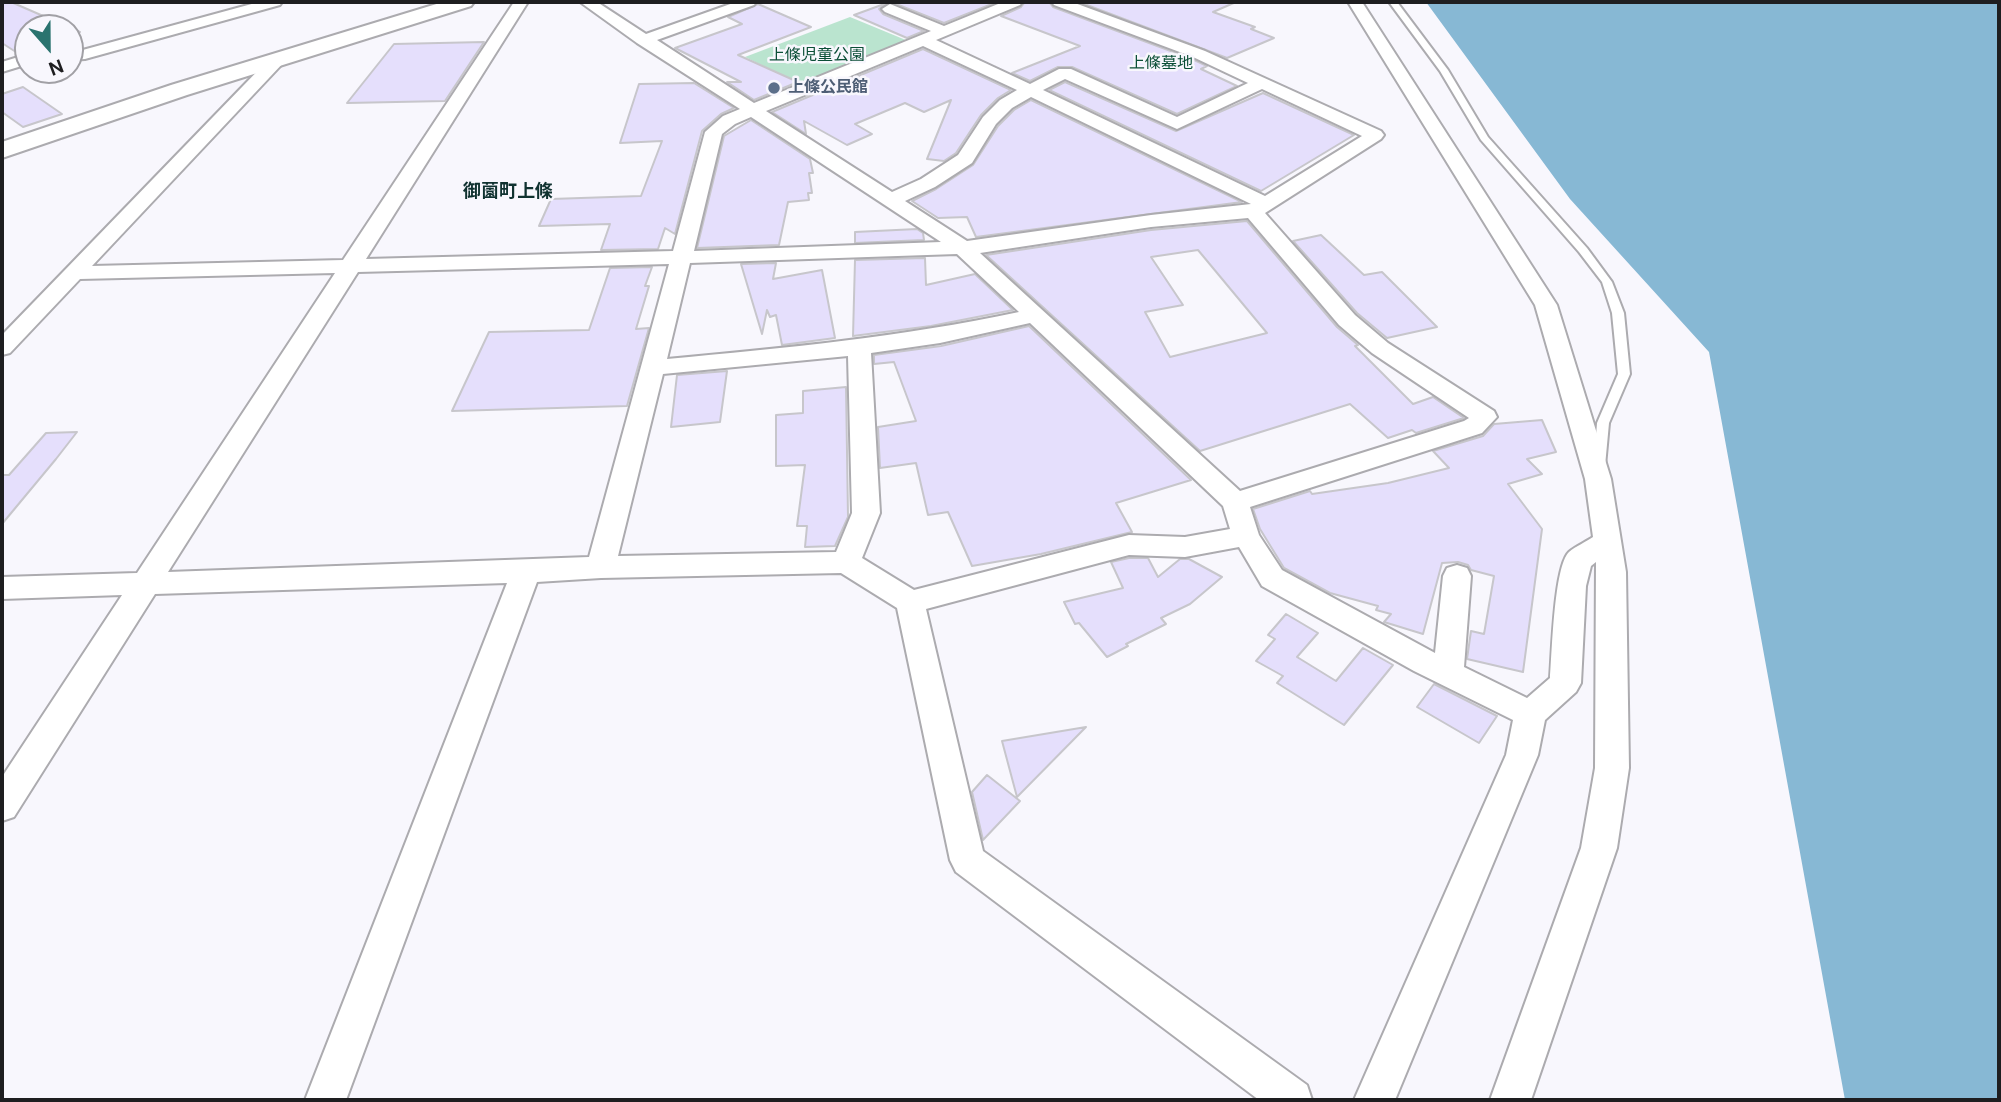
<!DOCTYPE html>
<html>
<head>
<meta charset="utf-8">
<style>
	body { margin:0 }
	#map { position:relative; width:2001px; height:1102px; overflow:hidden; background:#f8f7fd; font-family:"DM Sans",sans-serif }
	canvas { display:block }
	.frame { position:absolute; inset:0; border:4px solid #1e1e20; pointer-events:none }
	.north { position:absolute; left:14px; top:14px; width:70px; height:70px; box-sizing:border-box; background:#f8f7fd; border:2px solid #a1a0a5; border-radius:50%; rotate:159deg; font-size:19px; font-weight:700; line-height:28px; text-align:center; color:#1e1e20 }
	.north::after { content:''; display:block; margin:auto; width:24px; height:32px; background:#2a736f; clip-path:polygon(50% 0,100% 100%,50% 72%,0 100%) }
</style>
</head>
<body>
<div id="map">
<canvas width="2001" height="1102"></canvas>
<div class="frame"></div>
<div class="north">N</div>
</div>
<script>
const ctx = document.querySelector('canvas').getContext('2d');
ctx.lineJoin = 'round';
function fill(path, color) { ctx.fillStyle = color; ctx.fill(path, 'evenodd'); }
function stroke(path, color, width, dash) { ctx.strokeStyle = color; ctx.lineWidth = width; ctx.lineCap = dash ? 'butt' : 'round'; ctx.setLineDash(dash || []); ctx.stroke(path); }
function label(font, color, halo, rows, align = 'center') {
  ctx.font = font + ' "DM Sans","Noto Sans JP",sans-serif'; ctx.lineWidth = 5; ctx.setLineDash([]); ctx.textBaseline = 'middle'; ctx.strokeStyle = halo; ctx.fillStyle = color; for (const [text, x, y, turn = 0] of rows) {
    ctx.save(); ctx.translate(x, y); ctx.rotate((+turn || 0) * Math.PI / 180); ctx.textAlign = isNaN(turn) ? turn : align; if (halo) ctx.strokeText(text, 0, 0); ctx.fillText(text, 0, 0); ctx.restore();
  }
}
fill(new Path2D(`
	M850,17L913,43L807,87L745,57Z`), '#bae4cf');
fill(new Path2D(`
	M1426,2H1999V1100H1845L1709,352L1570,199Z`), '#87b8d4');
const building = new Path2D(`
	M2,2H11L80,32L70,35V28H28V52L19,54L2,43Z
	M891,2H997L944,23Z
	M1025,2H1049L1053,7L1192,59L1207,66L1201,69L1237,86L1177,114L1072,67H1058L1030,81L1012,73L1080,46L1001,16L1021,7Z
	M1079,2H1236L1213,12L1255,27L1251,29L1274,38L1227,58Z
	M887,3L879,9L883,14L924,31L907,38L854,15Z
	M758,4L811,27L738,55L798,82L754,100L727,82H741L675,48L742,24L728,17Z
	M484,42L445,101L347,103L394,44Z
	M923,49L1011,90L998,98L981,115L956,153L944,161L927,159L951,100L924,112L905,103L855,124L872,134L847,145L804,121L806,134L772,112Z
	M1065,82L1176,131L1263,93L1354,135L1261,191L1049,90Z
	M694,83L734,108L721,114L702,131L675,234L665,228L658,249L601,250L610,224L539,226L551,199L641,196L662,141L620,143L639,84Z
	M23,87L62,114L23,127L2,112V94Z
	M1031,100L1242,202L976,237L967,217L938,218L912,201L936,189L973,165L998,126L1014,110Z
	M751,120L810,159L813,173H809L812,193H808L809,200L788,202L779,245L697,248L724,136Z
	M1247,221L1337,327L1358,345L1355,346L1413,404L1433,397L1464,418L1416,433L1412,430L1388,438L1350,404L1200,451L986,255L1151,230ZM1198,250L1267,333L1170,357L1145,312L1183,305L1151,257Z
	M917,229L923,233L924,240L855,243V232Z
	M1321,235L1364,275L1382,272L1437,327L1387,338L1357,313L1293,241Z
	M925,258L926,285L975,274L1013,310L931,326L853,336L855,260Z
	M776,263L773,279L822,270L835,338L782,345L776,315L770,317L767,310L762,334L741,264Z
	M652,267L645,286H649L636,329L649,328L627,406L452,411L489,332L589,330L610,268Z
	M1029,326L1191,480L1116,503L1132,532L1041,554L972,566L948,512L928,515L916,463L880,468L878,427L916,421L894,362L874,364V355L941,346Z
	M727,371L720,422L671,427L677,375Z
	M846,387L848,517L835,546L805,547L807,526H797L805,465L776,466V415L803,413V391Z
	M1542,420L1556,452L1527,459L1542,474L1508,484L1542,529L1523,672L1467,659L1471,631L1484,634L1494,576L1471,570L1468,565L1458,562L1442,563L1423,634L1384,622L1391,614L1376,610L1378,606L1330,593L1284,568L1260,529L1253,509L1310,491L1312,494L1388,483L1449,468L1433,451L1483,436L1494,424Z
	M77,432L56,459L2,524V475H9L46,433Z
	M1129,558H1148L1158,577L1180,559H1189L1222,577L1190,604L1161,618L1166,624L1126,644L1128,646L1107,657L1079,623L1075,624L1064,602L1123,588L1111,562Z
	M1286,614L1318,633L1297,657L1336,681L1363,648L1393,665L1344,725L1277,683L1283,676L1256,661L1275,639L1268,635Z
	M1434,684L1497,716L1479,743L1417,707Z
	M1086,727L1017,797L1002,741Z
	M987,775L1020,801L983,840L972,792Z`);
fill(building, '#e5dffc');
stroke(building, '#c7c6cb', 2);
const lane = new Path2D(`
	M1389,2H1397L1448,70L1488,137L1587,248L1612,282L1624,313L1630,374L1609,423L1605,466L1600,467L1594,463L1597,423L1618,374L1612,313L1602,282L1579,252L1481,140L1440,71Z`);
const street = new Path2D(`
	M259,2H282L280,5L85,59L70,60V50L79,51Z
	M514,2H528L366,259L673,251L705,132L723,116L740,109L637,43L580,2H597L646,34L736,2H756L754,5L657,40L754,103L931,31L885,12L882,9L890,4L944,26L1003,2H1022L1020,5L936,40L1030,84L1059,69H1071L1177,117L1248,83L1193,57L1054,5L1052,2H1072L1205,51L1381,131L1384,135L1381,139L1265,213L1355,315L1388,343L1494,411L1497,417L1482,433L1250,507L1259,535L1282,570L1435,653L1443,576L1447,568L1457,565L1467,568L1471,576L1464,667L1527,698L1550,678C1552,654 1554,566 1569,552C1576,546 1586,542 1593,537L1585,479L1535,305L1348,2H1362L1557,305L1611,479L1626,572L1629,768L1617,848L1531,1100H1490L1581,848L1595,768L1596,562L1591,566L1586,586L1581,683L1576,692L1545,720L1538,755L1395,1100H1354L1506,755L1513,720L1414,671L1262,586L1239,547L1185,557L1129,555L926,609L983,851L1307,1085L1312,1100H1259L956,872L950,860L897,608L841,573L601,578L537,582L346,1100H305L507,583L155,594L14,817L2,821V777L122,595L2,599V577L137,573L335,273L80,279L10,353L2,355V335L273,55L279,53L287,58L285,61L92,266L343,260ZM923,46L1017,90L1000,100L983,117L958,155L921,179L892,192L766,111ZM1065,79L1177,129L1262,89L1362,136L1265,196L1043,90ZM1031,97L1251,204L1151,215L967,241L905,201L935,187L972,163L996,124L1012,108ZM751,117L941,242L694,251L722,134L735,124ZM1248,218L1339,325L1372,353L1469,418L1464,421L1240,491L980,253L1151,227ZM957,254L1019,312C902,337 785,348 667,359L690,263ZM669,264L589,557L168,572L358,272ZM1030,323L1223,506L1230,529L1185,537L1129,535L914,590L862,558L880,513L871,353L940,343ZM848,356L852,513L836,552L618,556L663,374Z
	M28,54V64L2,72V62Z`);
const secondary = new Path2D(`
	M443,2H474L471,6L187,95L2,158V142L171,85Z`);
stroke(lane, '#acabaf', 4);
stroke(street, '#acabaf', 4);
stroke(secondary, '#acabaf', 4);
fill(lane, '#fff');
fill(street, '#fff');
fill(secondary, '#fff');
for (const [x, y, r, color] of [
	[774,88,7,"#5c6f8a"]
]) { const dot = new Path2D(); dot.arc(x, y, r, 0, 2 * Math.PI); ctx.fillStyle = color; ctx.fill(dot); stroke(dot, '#f8f7fd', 2.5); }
label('16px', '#0b4f37', '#f8f7fd', [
	["上條児童公園",817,56],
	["上條墓地",1161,64]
]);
label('bold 16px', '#4e5e75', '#f8f7fd', [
	["上條公民館",788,88]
], 'left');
label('bold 18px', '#103230', '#f8f7fd', [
	["御薗町上條",508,192]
]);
</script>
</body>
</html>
